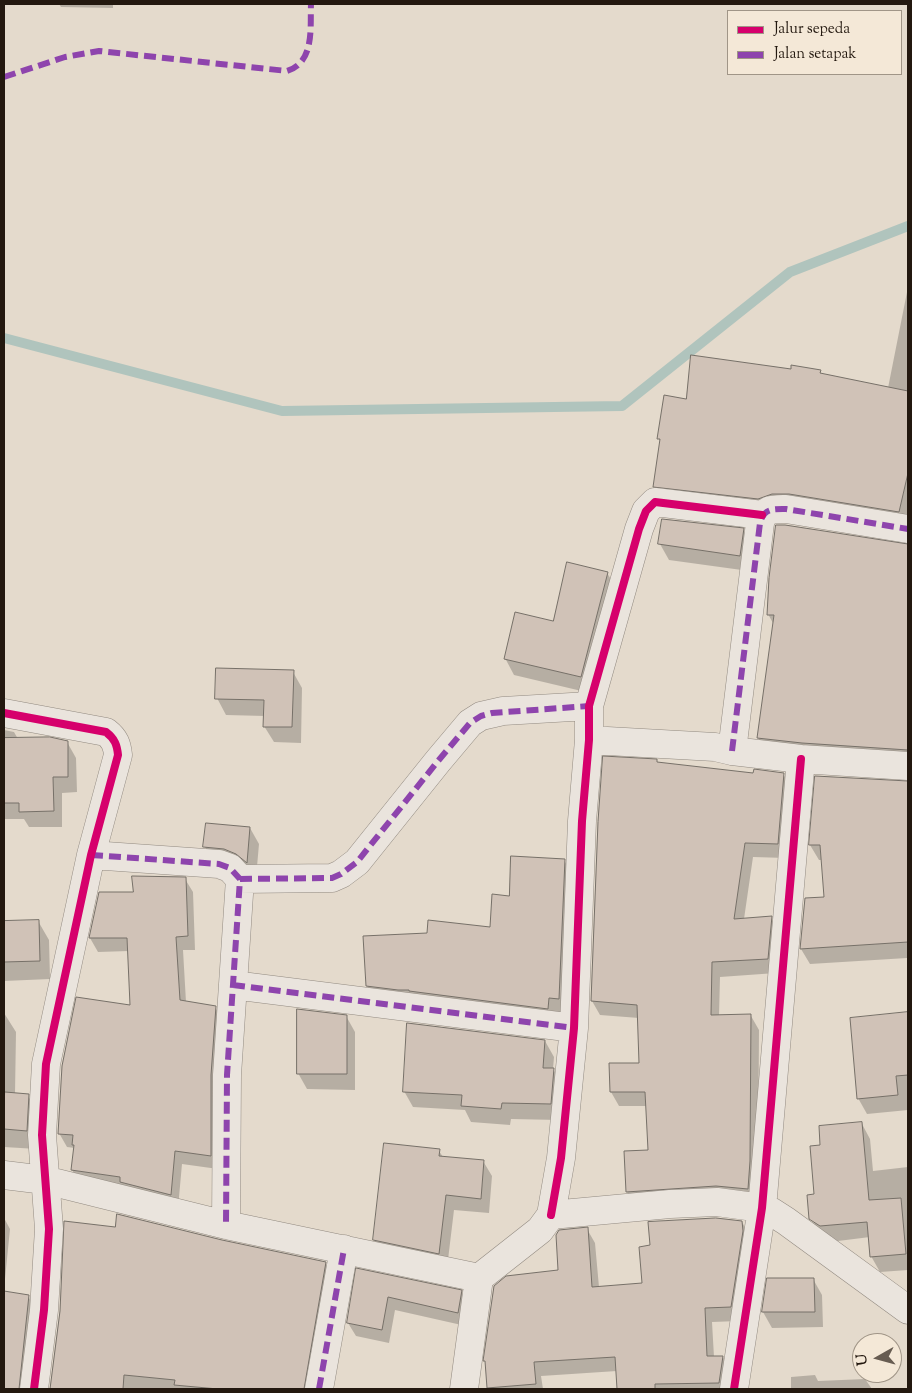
<!DOCTYPE html>
<html>
<head>
<meta charset="utf-8">
<style>
	body { margin:0 }
	#map { position:relative; width:912px; height:1393px; overflow:hidden; background:#e4dacc; font-family:"Sorts Mill Goudy",serif }
	canvas { display:block }
	.frame { position:absolute; inset:0; border:5px solid #23180f; pointer-events:none }
	.legend { position:absolute; left:727px; top:10px; width:175px; height:65px; box-sizing:border-box; background:#f4e8d7; border:1px solid #a09587; margin:0; padding:6px 9px; list-style:none; font-size:15px; color:#23180f }
	.legend li { display:flex; align-items:center; gap:10px; height:25px }
	.legend b { width:25px; border:1px solid #a09587 }
	.north { position:absolute; left:852px; top:1333px; width:50px; height:50px; box-sizing:border-box; background:#f4e8d7; border:1px solid #a09587; border-radius:50%; rotate:263deg; font-size:14px; font-weight:700; line-height:20px; text-align:center; color:#23180f }
	.north::after { content:''; display:block; margin:auto; width:18px; height:22px; background:#675c51; clip-path:polygon(50% 0,100% 100%,50% 72%,0 100%) }
</style>
</head>
<body>
<div id="map">
<canvas width="912" height="1393"></canvas>
<div class="frame"></div>
<ul class="legend">
<li><b style="height:6px;background:#d6006c"></b>Jalur sepeda</li>
<li><b style="height:6px;background:#8e44ad"></b>Jalan setapak</li>
</ul>
<div class="north">U</div>
</div>
<script>
const ctx = document.querySelector('canvas').getContext('2d');
ctx.lineJoin = 'round';
function fill(path, color) { ctx.fillStyle = color; ctx.fill(path, 'evenodd'); }
function stroke(path, color, width, dash) { ctx.strokeStyle = color; ctx.lineWidth = width; ctx.lineCap = dash ? 'butt' : 'round'; ctx.setLineDash(dash || []); ctx.stroke(path); }
fill(new Path2D(`
	M59,4H113V8L61,7Z
	M908,287V527L664,502L655,487L661,442L659,439L688,401L792,371H820L822,375L888,388Z
	M743,530L752,546L749,571L669,560L660,544Z
	M908,545V765L767,753L758,738L774,625L768,614Z
	M607,573L617,589L590,693L514,675L505,658L554,623Z
	M293,672L302,688L301,743L274,742L264,726L265,716L226,715L217,698Z
	M4,730L14,732L18,739L67,742L76,758L77,792L62,793V827H29L24,819H4Z
	M656,761L658,764L754,774H783L792,788L786,858L753,857L744,919L771,918L779,932L776,973L720,977L719,1016H751L759,1030L758,1176L756,1203L635,1206L627,1192L625,1152L649,1151L647,1106H619L611,1092L640,1064L639,1018L600,1015L592,1001Z
	M816,777L908,783V969L907,958L810,964L801,949L826,898L823,860H819L810,845Z
	M250,828L259,844L256,878L214,863L205,847Z
	M564,860L573,876L568,1014L376,1001L367,986L428,934L491,928L510,897Z
	M185,879L193,892L195,950H183L186,1002L215,1007L223,1021L218,1169L182,1164L178,1208L80,1184L72,1170L75,1148L67,1147L59,1133L132,1007L129,951L98,952L90,938L100,894L134,893Z
	M38,921L49,940L50,979L4,981V922Z
	M4,1013L16,1032L15,1094L28,1096L39,1114L37,1149L4,1147Z
	M908,1014V1110L867,1114L858,1098L852,1019Z
	M346,1016L355,1032V1090L307,1089L298,1073Z
	M545,1041L554,1057L553,1069L563,1085L559,1120L511,1119L510,1125L471,1122L465,1110L413,1107L404,1091Z
	M862,1124L870,1139L873,1171L908,1167V1270L880,1272L871,1256L870,1237L830,1242L820,1234L811,1218L816,1195L822,1146Z
	M439,1151L443,1157L483,1161L492,1176L489,1213L454,1210L447,1268L383,1255L374,1240Z
	M4,1218L10,1229L4,1289Z
	M742,1222L750,1237L739,1321L712,1322L714,1357H723L731,1371L728,1389H618L617,1371L541,1376L543,1389H489L487,1365L485,1361L495,1287L560,1271L587,1229L595,1243L599,1287L643,1285Z
	M222,1241L325,1263L336,1282L317,1389H51L61,1311Z
	M357,1270L461,1291L468,1305L466,1326L395,1310L389,1343L356,1336L348,1323Z
	M813,1279L822,1295L823,1327L772,1328L763,1312L768,1280Z
	M4,1292L28,1296L39,1315L31,1389H4Z
	M815,1375L818,1381L865,1379L872,1389H791V1377Z`), '#0003');
stroke(new Path2D(`
	M4,338L282,411L622,406L790,272L908,226`), '#b0c4bd', 10);
const building = new Path2D(`
	M691,355L791,369V365L821,370L820,373L908,391V473L899,512L789,494H772L758,499L653,487L660,439H657L664,395L686,399Z
	M662,519L744,528L740,556L658,544Z
	M776,525H785L908,544V750L802,743L757,738L774,615H767L769,578Z
	M567,562L608,572L581,677L504,659L515,612L553,621Z
	M216,668L294,670L292,727H263L264,700L215,699Z
	M50,737L68,741V777H53L54,811L19,812V803H4V738Z
	M603,756L657,759V762L753,773L754,769L784,773L778,844L745,843L734,919L772,916L768,959L712,962L711,1015L751,1014L750,1161L748,1189L716,1186L626,1192L624,1151L648,1150L645,1092H610L609,1063H639L637,1005L591,1001L598,822Z
	M815,776L908,781V942L800,949L805,898L824,897L820,845H809Z
	M206,823L250,827L247,863L236,854L224,849L203,847Z
	M511,856L565,859L559,999L549,998L548,1009L409,991V990H398L366,986L363,936L427,933L428,920L490,927L492,894L509,896Z
	M132,876L186,877L188,936L176,937L180,1000L216,1006L211,1075V1156L175,1151L171,1195L120,1182V1177L71,1170L74,1145H72L73,1135L58,1134L62,1066L76,997L130,1005L127,938H89L99,892H133Z
	M39,920L40,961L4,962V921Z
	M297,1009L347,1015V1074H297Z
	M908,1012V1075L896,1076L898,1095L857,1099L850,1018Z
	M407,1023L545,1040L543,1068H554L551,1104L502,1103L501,1109L461,1106L462,1095L403,1092Z
	M5,1092L29,1094L27,1131L4,1129Z
	M862,1122L869,1200L901,1198L906,1254L870,1257L867,1222L820,1226L809,1219L807,1195L814,1194L810,1146L820,1145L819,1126Z
	M384,1143L440,1149L439,1156L484,1160L481,1199L446,1195L439,1254L373,1240Z
	M117,1214L222,1240L326,1262L304,1389H218L174,1385L175,1380L124,1375L123,1389H50L60,1311L64,1221L115,1227Z
	M716,1218L742,1221L743,1231L731,1307L705,1308L707,1356H723L719,1383L655,1384V1389H617L615,1357L534,1362L536,1384L487,1388L485,1361H483L494,1286L506,1276L558,1270L556,1235L559,1230L588,1227L592,1287L642,1283L639,1247L650,1245L648,1222Z
	M356,1268L462,1290L458,1313L388,1297L382,1330L347,1323Z
	M767,1278H814L815,1312H762Z
	M4,1291L29,1295L19,1389H4Z`);
fill(building, '#d0c2b7');
stroke(building, '#767068', 1);
const street = new Path2D(`
	M4,713L106,732C115,739 117,745 118,755L91,855L46,1064L42,1135L49,1229L44,1310L34,1389
	M589,740L715,747L732,751L801,759L908,766
	M732,751L760,523C764,508 773,509 786,509L908,529
	M91,855L219,864L230,868L240,879L227,1075L226,1225
	M240,879L332,878L341,874L357,862L438,761L470,723L481,716L503,711L589,706
	M233,985L574,1028
	M4,1175L45,1180L226,1225L479,1278
	M551,1215L561,1158L574,1028L582,821L589,740V706L639,529L646,511L655,502L762,515
	M319,1389L344,1249
	M464,1389L479,1278L540,1230L551,1215L670,1204L717,1202L762,1208L772,1212L786,1221L908,1310
	M734,1389L762,1208L801,759`);
stroke(street, '#928a81', 29);
stroke(street, '#eae4dd', 28);
stroke(new Path2D(`
	M4,77L65,57L99,51L287,71C315,62 310,28 311,4
	M732,751L760,523C764,508 773,509 786,509L908,529
	M91,855L219,864L230,868L240,879L227,1075L226,1225
	M240,879L332,878L341,874L357,862L438,761L470,723L481,716L492,713L589,706L591,702
	M233,985L574,1028
	M319,1389L344,1249`), '#8e44ad', 6, [12, 6]);
stroke(new Path2D(`
	M4,713L106,732C115,739 117,745 118,755L91,855L46,1064L42,1135L49,1229L44,1310L34,1389
	M551,1215L561,1158L574,1028L582,821L589,740V706L639,529L646,511L655,502L762,515
	M734,1389L762,1208L801,759`), '#d6006c', 8);
</script>
</body>
</html>
